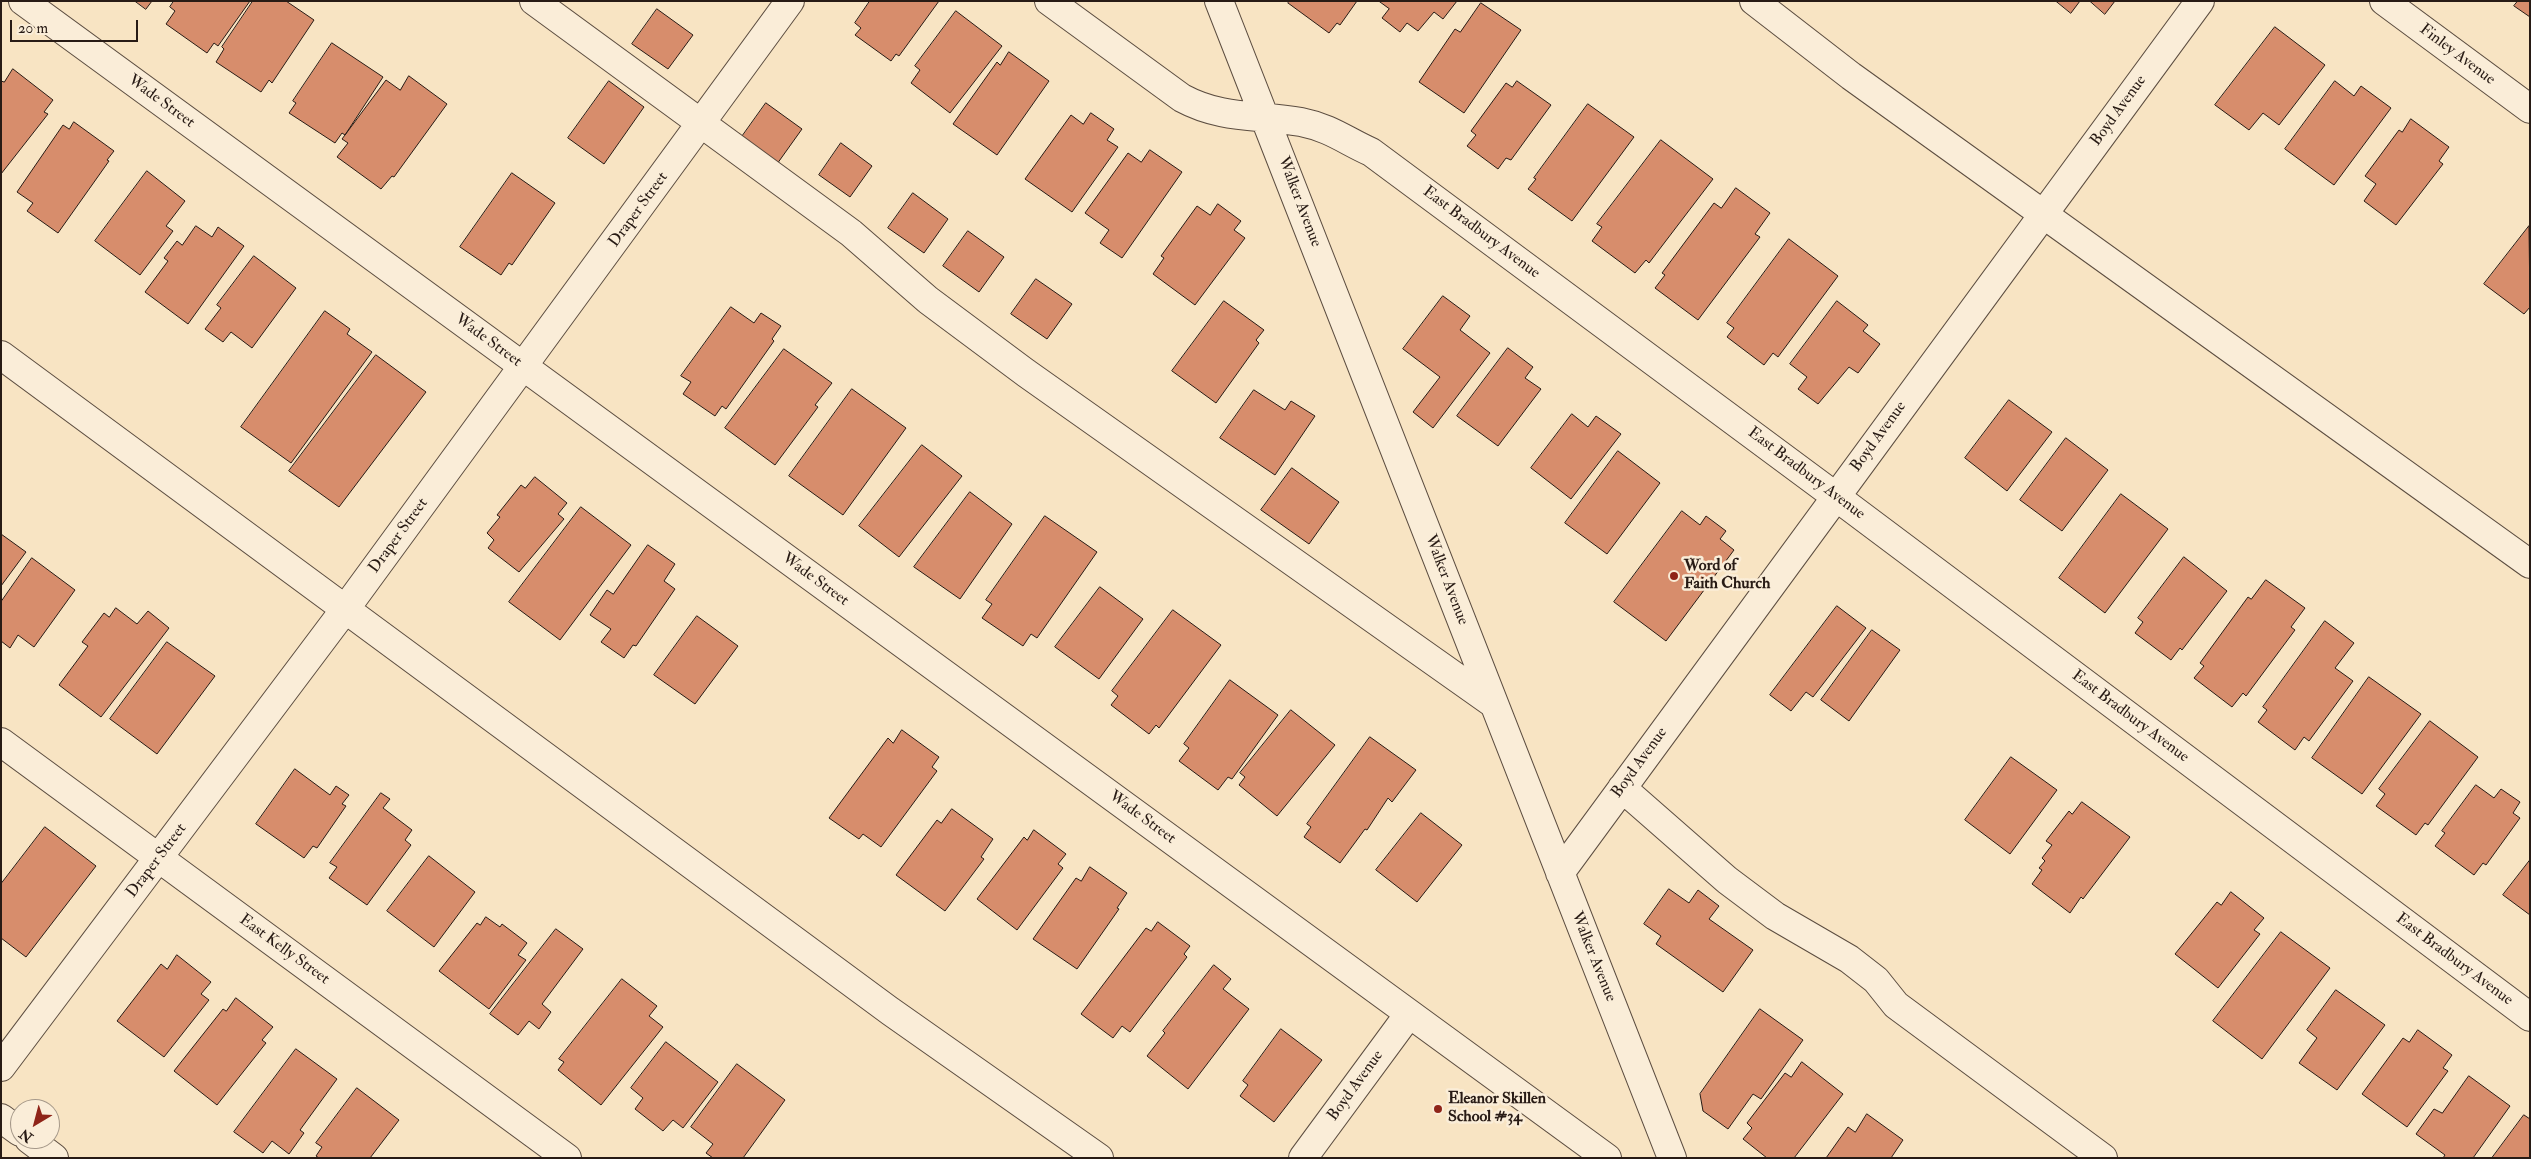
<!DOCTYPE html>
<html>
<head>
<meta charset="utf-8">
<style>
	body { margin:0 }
	#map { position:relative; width:2531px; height:1159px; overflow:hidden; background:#f8e4c3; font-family:"IM FELL Double Pica",serif }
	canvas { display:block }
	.frame { position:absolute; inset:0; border:2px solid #281b15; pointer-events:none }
	.north { position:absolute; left:10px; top:1099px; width:50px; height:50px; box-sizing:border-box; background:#faedd8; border:1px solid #a6998a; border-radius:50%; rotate:217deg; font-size:14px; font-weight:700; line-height:20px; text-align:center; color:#281b15 }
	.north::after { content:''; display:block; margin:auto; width:18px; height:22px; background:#8f2418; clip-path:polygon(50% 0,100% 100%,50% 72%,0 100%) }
	.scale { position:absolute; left:10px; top:20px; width:128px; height:22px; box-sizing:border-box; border:2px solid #281b15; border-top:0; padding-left:6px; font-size:15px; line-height:18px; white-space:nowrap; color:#281b15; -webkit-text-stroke:4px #faedd8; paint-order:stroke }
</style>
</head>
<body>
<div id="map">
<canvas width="2531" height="1159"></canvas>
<div class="frame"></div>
<div class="north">N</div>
<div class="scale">20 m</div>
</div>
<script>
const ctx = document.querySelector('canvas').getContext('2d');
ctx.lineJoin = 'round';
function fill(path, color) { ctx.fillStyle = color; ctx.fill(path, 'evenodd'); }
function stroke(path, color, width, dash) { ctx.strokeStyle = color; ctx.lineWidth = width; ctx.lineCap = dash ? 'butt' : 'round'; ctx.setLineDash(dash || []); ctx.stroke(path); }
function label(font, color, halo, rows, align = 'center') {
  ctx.font = font + ' "IM FELL Double Pica",serif'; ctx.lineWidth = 5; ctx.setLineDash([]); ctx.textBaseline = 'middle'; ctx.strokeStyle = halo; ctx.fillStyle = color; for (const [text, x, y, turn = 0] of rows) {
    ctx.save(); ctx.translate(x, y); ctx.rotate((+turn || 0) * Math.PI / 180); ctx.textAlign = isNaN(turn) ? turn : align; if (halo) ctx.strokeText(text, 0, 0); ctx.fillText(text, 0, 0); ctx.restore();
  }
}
const building = new Path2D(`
	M135,1H152L146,9Z
	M174,1H250L218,46L214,43L207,53L166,24L175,11L170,7Z
	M253,1H286L314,20L272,83L269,80L261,92L216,62L224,49L222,47Z
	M870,1H939L899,56L896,54L891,61L855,35L861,28L855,23Z
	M1290,1H1357L1340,25L1337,23L1329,33L1288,3Z
	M1379,1H1457L1443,19L1434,12L1418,31L1407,23L1400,32L1382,18L1389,9Z
	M2056,1H2080L2071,13Z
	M2090,1H2115L2105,14Z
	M2518,1H2530V17L2514,6Z
	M1481,3L1521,30L1464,113L1419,82L1455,29L1460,32Z
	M657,9L693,35L668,69L632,44Z
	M956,11L1002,46L950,113L911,83L920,70L915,66Z
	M2275,27L2325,65L2279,125L2263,113L2249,130L2215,105Z
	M332,43L383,77L345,135L342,133L335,143L289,113L296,103L293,101Z
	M1009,52L1049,81L997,155L953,124L997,62L1000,65Z
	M13,69L53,100L44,112L48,114L1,174V81L4,82Z
	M409,76L447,104L394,177L392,176L381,189L337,157L348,143L342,139L386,80L400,90Z
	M609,81L644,107L604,164L568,138Z
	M1517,81L1551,105L1511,160L1506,158L1498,169L1467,146L1476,135L1471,131L1506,83L1512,87Z
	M2335,81L2354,96L2361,86L2391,108L2334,185L2285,149Z
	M766,103L802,129L777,164L741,138Z
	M1588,104L1634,137L1572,221L1528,189L1536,179L1534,178Z
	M1091,113L1114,129L1107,140L1118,147L1072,212L1025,179L1071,115L1083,124Z
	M2411,119L2449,147L2439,161L2443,164L2396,225L2364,201L2376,184L2365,176L2399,130L2402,132Z
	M74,122L114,151L107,160L109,161L58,233L27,211L33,203L17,192L63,125L69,129Z
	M1661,140L1713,179L1649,263L1646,260L1635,273L1592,241L1602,227L1597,224Z
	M841,143L872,166L850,197L819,175Z
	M1150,150L1182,172L1122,258L1100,243L1109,230L1085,213L1128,153L1141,162Z
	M147,171L185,201L166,226L173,231L140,275L95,241Z
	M512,173L555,203L512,265L509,263L501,275L460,247Z
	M1736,188L1770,213L1755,234L1760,237L1698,320L1655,288L1665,275L1662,273L1714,203L1721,208Z
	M913,193L948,219L924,253L888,228Z
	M1218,204L1241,221L1234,230L1245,238L1195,305L1153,274L1164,258L1161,256L1197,206L1210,215Z
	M196,226L212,237L218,227L244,246L188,324L145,292L168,261L164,258L177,241L182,245Z
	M2529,226L2530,307L2524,314L2484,284Z
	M968,231L1004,257L979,292L943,266Z
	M1789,239L1838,276L1778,357L1773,353L1764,365L1727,337L1734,328L1727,323Z
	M254,256L296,288L252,348L231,332L223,342L205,329L221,308L217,305Z
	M1036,279L1072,304L1047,339L1011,314Z
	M1443,296L1470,316L1460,330L1490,353L1433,428L1413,412L1440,377L1403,349Z
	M1224,301L1264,330L1256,340L1259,343L1216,403L1172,371Z
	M1837,301L1868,325L1863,331L1880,344L1858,373L1849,367L1818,404L1798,389L1807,377L1790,364Z
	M731,307L754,323L761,313L781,326L772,339L774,341L726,409L722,406L715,416L683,394L691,382L681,376Z
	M325,311L350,329L347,334L372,352L291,463L241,427Z
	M1508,348L1533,367L1525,378L1541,389L1498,446L1457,416Z
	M784,349L832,383L815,405L818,407L775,465L725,428Z
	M376,355L426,392L339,507L289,471Z
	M852,389L906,428L843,515L789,476Z
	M1254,390L1285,410L1291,401L1315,416L1275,475L1220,438Z
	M2009,400L2052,432L2007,491L1965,458Z
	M1572,414L1588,427L1596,416L1621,434L1571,499L1531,468Z
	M2066,438L2108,470L2062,531L2020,500Z
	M922,445L962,476L899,557L859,526Z
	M1618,451L1660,483L1607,554L1565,523Z
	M1292,468L1339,502L1309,544L1261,510Z
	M535,477L567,503L558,514L564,519L519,572L488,548L494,540L487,533L500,517L497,515L521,485L525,488Z
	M970,492L1012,524L960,599L914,567Z
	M2121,494L2168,529L2105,613L2059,578Z
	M581,507L631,545L560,640L509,602Z
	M1682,511L1700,525L1706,516L1726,531L1720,539L1734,550L1666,641L1614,602Z
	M1045,516L1097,552L1037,638L1031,634L1023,646L982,618L992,604L986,600Z
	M1,534L26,552L1,586Z
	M648,545L675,564L664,581L675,589L636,646L633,645L624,658L601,642L611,629L590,615L607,590L613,594Z
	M2184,557L2227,591L2182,650L2180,648L2171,660L2135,633L2143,622L2138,618Z
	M32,558L75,590L34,647L18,635L10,648L1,641V602Z
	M2266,580L2305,608L2291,627L2295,630L2246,696L2243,693L2232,707L2194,678L2204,666L2200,663L2248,597L2251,599Z
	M1100,587L1143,619L1099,679L1055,647Z
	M1837,606L1866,628L1813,697L1806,692L1791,711L1770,695Z
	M116,608L137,624L148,611L169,628L101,717L59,685L88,646L82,642L104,613L109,617Z
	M1173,610L1221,645L1159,728L1156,725L1149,734L1111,705L1118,696L1112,691Z
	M697,616L738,646L695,704L654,675Z
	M2325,621L2354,643L2335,668L2353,681L2309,741L2304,737L2295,750L2258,722L2267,710L2263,707Z
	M1872,630L1900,650L1849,721L1821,700Z
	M167,642L215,676L157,754L110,719Z
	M2369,677L2421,714L2362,794L2312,758Z
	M1230,680L1278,715L1232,779L1228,777L1218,790L1179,761L1189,748L1184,744Z
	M1291,710L1335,745L1277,816L1239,785L1245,777L1240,773Z
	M2430,721L2478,757L2428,825L2425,823L2416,835L2376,806L2385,794L2379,789Z
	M902,730L939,757L932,767L937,771L881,847L863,834L859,839L829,818L888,738L893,743Z
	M1370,737L1416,770L1392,802L1388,798L1367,830L1365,829L1340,863L1304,837L1311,827L1307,824Z
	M2011,757L2057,790L2010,854L1965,820Z
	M295,769L330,795L336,786L349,795L342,804L346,806L317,848L313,846L304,858L256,824Z
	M2476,785L2494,798L2501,789L2520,802L2513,813L2520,818L2486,865L2483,863L2474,875L2435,846L2445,833L2442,831Z
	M381,793L390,799L383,808L412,830L405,840L411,845L367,905L329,878L337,867L330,863Z
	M2082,802L2130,837L2083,899L2081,897L2070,913L2032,884L2042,870L2039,868L2045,861L2042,858L2052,845L2046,841L2069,811L2072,814Z
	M952,809L993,839L981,857L984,859L945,911L896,875L937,820L941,823Z
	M1421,813L1462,845L1417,902L1376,870Z
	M45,827L96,866L26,957L1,938V884Z
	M1034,830L1066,854L1058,864L1063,868L1017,930L977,899L1024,837L1027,840Z
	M429,856L475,892L434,947L387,911Z
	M2530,860V915L2503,895Z
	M1090,867L1127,893L1117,908L1119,909L1077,969L1033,939L1076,878L1081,881Z
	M1669,889L1689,903L1698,890L1719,906L1709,919L1753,950L1723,992L1656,944L1661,936L1644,924Z
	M2231,892L2264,918L2254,930L2260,934L2218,988L2175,954L2217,902L2221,905Z
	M486,917L500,927L502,924L527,943L518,955L526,960L489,1009L439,971L477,923L480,925Z
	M1158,922L1190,946L1184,954L1187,957L1130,1032L1122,1026L1113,1038L1081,1014L1146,928L1151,931Z
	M556,929L583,949L542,1004L551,1012L539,1029L529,1021L518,1035L490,1014Z
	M2281,932L2330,968L2262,1059L2213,1021Z
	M177,955L211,982L201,994L209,1000L164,1057L117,1021L161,964L167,969Z
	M1214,965L1231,979L1223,989L1249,1009L1188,1089L1147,1056L1165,1033L1163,1031Z
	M622,979L657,1006L649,1016L663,1027L601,1105L558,1070L564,1062L559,1059Z
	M2336,990L2385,1025L2337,1090L2299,1063L2317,1038L2307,1030Z
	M236,998L273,1027L262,1040L266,1043L217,1105L174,1071L223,1009L226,1011Z
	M1760,1009L1803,1040L1761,1099L1753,1094L1728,1129L1703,1111L1700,1094Z
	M1281,1029L1322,1060L1274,1122L1240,1096L1248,1085L1243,1081Z
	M2418,1030L2452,1055L2443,1068L2448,1071L2407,1127L2362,1094L2403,1038L2409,1042Z
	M666,1042L718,1082L683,1128L673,1120L663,1131L635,1109L643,1098L631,1088Z
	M296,1049L337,1079L300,1130L304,1133L289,1154L272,1141L263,1153L234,1132Z
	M1802,1062L1843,1094L1794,1158H1767L1743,1139L1752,1128L1747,1123L1785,1073L1791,1077Z
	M737,1064L785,1100L743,1158H713L706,1153L713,1144L691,1127Z
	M2469,1076L2510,1106L2473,1158H2443L2445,1155L2416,1134L2434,1109L2442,1113Z
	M357,1088L399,1120L370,1158H319L316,1156L322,1147L316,1143Z
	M1867,1114L1903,1140L1891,1158H1826L1848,1127L1855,1132Z
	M2524,1115L2530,1119V1158H2492Z`);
fill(building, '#d78d6c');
stroke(building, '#281b15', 1);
const minor = new Path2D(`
	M23,1L1607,1158
	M534,1L851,233L928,300L1026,373L1494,704
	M1049,1L1182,98C1223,120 1258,114 1301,122C1331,128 1346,141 1371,152L1835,496L2530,1017
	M1219,1L1672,1158
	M1754,1L1851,76L2530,564
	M2384,1L2530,109
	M1,355L890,1011L1099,1158
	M1,742L567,1158
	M1622,788L1727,880L1775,916L1849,959L1876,980L1896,1005L2103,1158
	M1560,873L2200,1
	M1,1067L346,608L790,1
	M1,1118L20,1132
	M29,1139L54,1158
	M1303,1158L1409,1014`);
stroke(minor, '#5c4d40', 30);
stroke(minor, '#faedd8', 28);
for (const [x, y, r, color] of [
	[1674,576,5,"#8f2418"],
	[1438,1109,5,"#8f2418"]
]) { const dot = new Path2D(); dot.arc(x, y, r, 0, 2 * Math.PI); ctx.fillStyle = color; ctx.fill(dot); stroke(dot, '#faedd8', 2); }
label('16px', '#281b15', '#faedd8', [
	["Finley Avenue",2457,55,37],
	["Wade Street",161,102,36],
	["Boyd Avenue",2119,111,-54],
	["Walker Avenue",1299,202,69],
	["Draper Street",639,210,-54],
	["East Bradbury Avenue",1481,233,37],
	["Wade Street",488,341,36],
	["Boyd Avenue",1879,437,-54],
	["East Bradbury Avenue",1806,474,37],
	["Draper Street",399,536,-54],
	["Wade Street",815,580,36],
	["Walker Avenue",1446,580,69],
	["East Bradbury Avenue",2130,717,37],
	["Boyd Avenue",1640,763,-54],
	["Wade Street",1142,818,36],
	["Draper Street",157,861,-53],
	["East Kelly Street",284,950,36],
	["Walker Avenue",1593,957,68],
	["East Bradbury Avenue",2454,960,37],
	["Boyd Avenue",1356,1086,-54]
]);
label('bold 16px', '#281b15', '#faedd8', [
	["Word of",1684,567],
	["Faith Church",1684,585],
	["Eleanor Skillen",1448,1100],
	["School #34",1448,1118]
], 'left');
</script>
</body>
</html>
